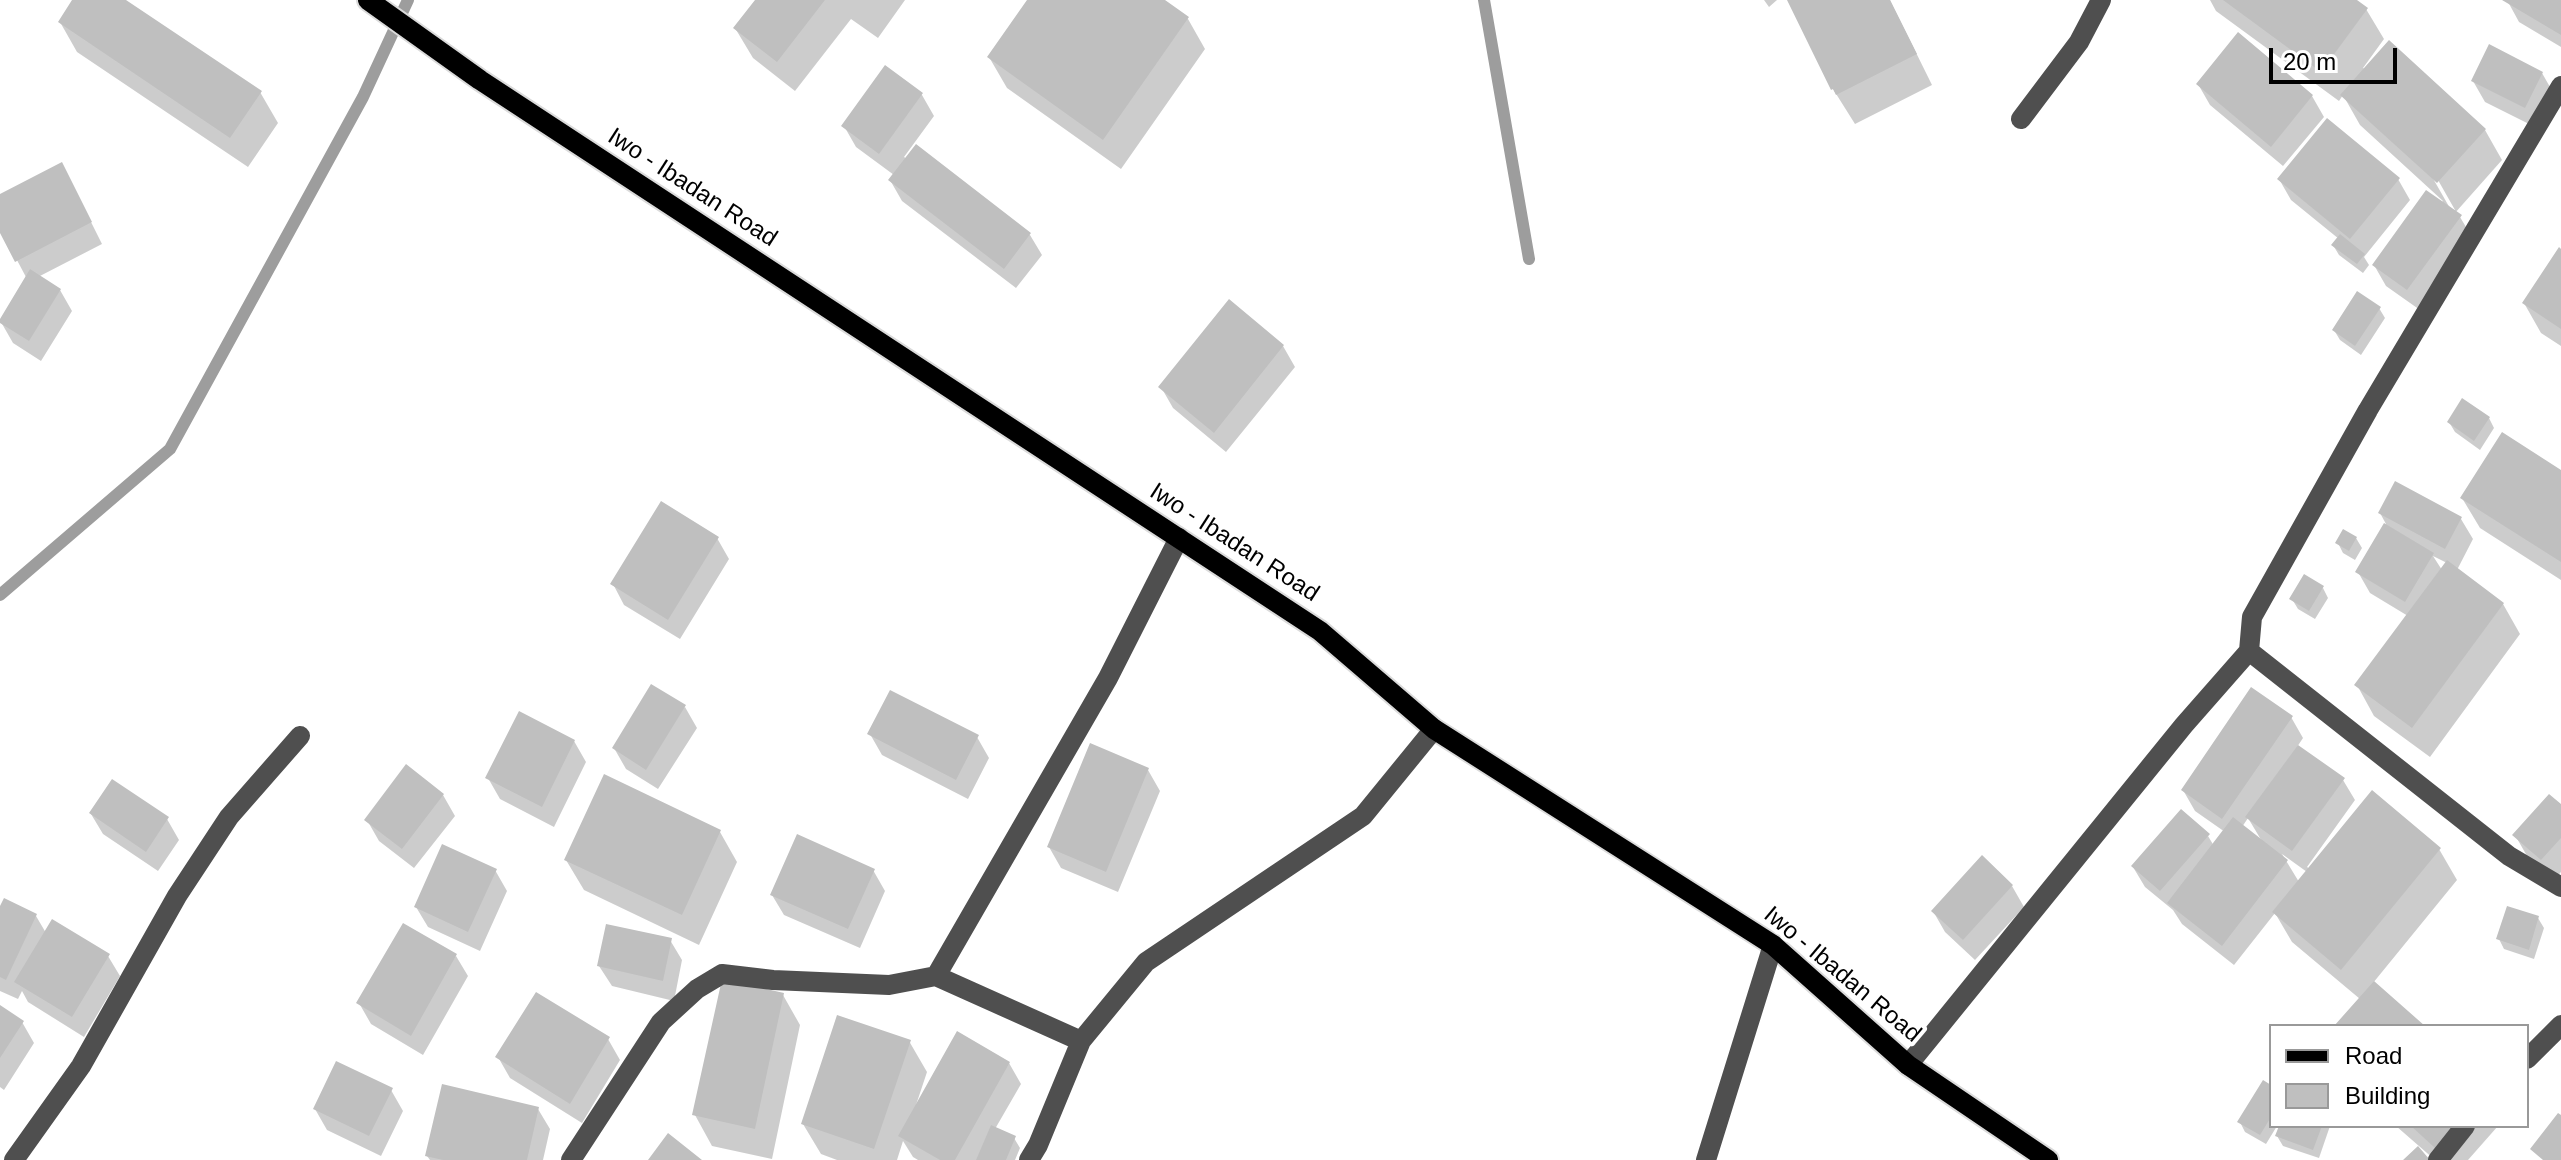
<!DOCTYPE html>
<html>
<head>
<meta charset="utf-8">
<style>
	body { margin:0 }
	#map { position:relative; width:2561px; height:1160px; overflow:hidden; background:#fff; font-family:Helvetica,sans-serif }
	canvas { display:block }
	.legend { position:absolute; left:2269px; top:1024px; width:260px; height:104px; box-sizing:border-box; background:#fff; border:2px solid #999; margin:0; padding:10px 14px; list-style:none; font-size:24px; color:#000 }
	.legend li { display:flex; align-items:center; gap:16px; height:40px }
	.legend b { width:40px; border:2px solid #999 }
	.scale { position:absolute; left:2269px; top:48px; width:128px; height:36px; box-sizing:border-box; border:4px solid #000; border-top:0; padding-left:10px; font-size:24px; line-height:28px; white-space:nowrap; color:#000; -webkit-text-stroke:6px #fff; paint-order:stroke }
</style>
</head>
<body>
<div id="map">
<canvas width="2561" height="1160"></canvas>
<ul class="legend">
<li><b style="height:10px;background:#000"></b>Road</li>
<li><b style="height:22px;background:#bfbfbf"></b>Building</li>
</ul>
<div class="scale">20 m</div>
</div>
<script>
const ctx = document.querySelector('canvas').getContext('2d');
ctx.lineJoin = 'round';
function fill(path, color) { ctx.fillStyle = color; ctx.fill(path, 'evenodd'); }
function stroke(path, color, width, dash) { ctx.strokeStyle = color; ctx.lineWidth = width; ctx.lineCap = dash ? 'butt' : 'round'; ctx.setLineDash(dash || []); ctx.stroke(path); }
function label(font, color, halo, rows, align = 'center') {
  ctx.font = font + ' Helvetica,sans-serif'; ctx.lineWidth = 8; ctx.setLineDash([]); ctx.textBaseline = 'middle'; ctx.strokeStyle = halo; ctx.fillStyle = color; for (const [text, x, y, turn = 0] of rows) {
    ctx.save(); ctx.translate(x, y); ctx.rotate((+turn || 0) * Math.PI / 180); ctx.textAlign = isNaN(turn) ? turn : align; if (halo) ctx.strokeText(text, 0, 0); ctx.fillText(text, 0, 0); ctx.restore();
  }
}
fill(new Path2D(`
	M74,0H122L260,92L278,123L248,167L77,52L60,22Z
	M757,0H905L878,38L851,19L795,91L753,58L735,28Z
	M1029,0H1162L1188,19L1205,49L1121,169L1007,88L989,57Z
	M1764,0H1777L1769,7Z
	M1789,0H1890L1932,85L1855,124L1833,89Z
	M2210,0H2354L2366,9L2384,39L2363,68L2485,130L2502,160L2455,213L2460,217L2472,237L2420,310L2386,286L2374,265L2443,201L2360,125L2343,95L2339,101L2216,11ZM2434,173L2455,210H2451L2431,175Z
	M2507,0H2561V47L2519,22Z
	M886,68L922,95L934,116L904,157L1030,235L1042,255L1016,288L902,201L890,180L894,175L856,147L844,126Z
	M2542,73L2554,94L2537,128L2485,102L2473,81Z
	M2198,84L2312,96L2324,117L2283,166L2210,105Z
	M2279,179H2398L2410,200L2364,257L2369,265L2363,273L2339,255L2333,245L2339,239L2291,200Z
	M73,186L102,244L38,277L60,290L72,311L41,361L13,343L1,322L27,279L0,228V196Z
	M2561,251V346L2541,333L2524,303Z
	M2379,308L2385,318L2361,355L2340,340L2334,330Z
	M1283,346L1295,367L1226,452L1173,408L1161,387Z
	M2489,418L2494,428L2480,450L2455,432L2449,422Z
	M2561,472V580L2480,528L2462,498Z
	M2380,513L2461,519L2473,539L2457,570L2503,604L2520,634L2430,757L2374,716L2357,685L2408,616L2370,593L2358,572L2386,524ZM2433,556L2447,563L2442,570Z
	M717,538L729,559L680,639L624,605L613,584Z
	M2356,538L2362,548L2355,560L2343,553L2338,543Z
	M2323,588L2328,598L2315,619L2298,609L2292,599Z
	M685,707L697,728L658,789L626,769L614,748Z
	M2291,717L2303,738L2297,747L2343,780L2355,800L2307,867L2310,869L2439,849L2457,880L2373,983L2422,1026H2336L2360,999L2292,942L2275,913L2234,965L2182,924L2173,910L2145,887L2133,867L2208,836L2214,846L2225,832L2195,811L2183,790ZM2248,818L2263,843L2242,827ZM2282,854L2307,872L2299,882Z
	M870,734L977,737L989,758L968,799L882,755Z
	M574,741L586,762L554,827L500,799L488,778Z
	M1148,770L1160,791L1118,892L1061,868L1049,847Z
	M443,795L455,816L414,868L379,841L367,820Z
	M2561,807V872L2554,880L2527,856L2515,835Z
	M91,814L167,819L179,840L158,871L103,834Z
	M720,832L737,862L699,945L584,890L566,860Z
	M495,870L507,891L480,951L428,927L416,907Z
	M873,870L885,891L860,948L784,915L772,895Z
	M2012,886L2024,907L1975,960L1945,932L1933,911Z
	M0,910L36,916L46,933L108,956L120,976L84,1037L28,1002L22,991L18,999L0,991Z
	M2538,918L2544,928L2534,959L2504,949L2499,939Z
	M670,940L682,960L674,1001L612,986L599,966Z
	M456,956L468,976L423,1055L371,1024L359,1003Z
	M783,995L800,1025L772,1159L712,1146L695,1115Z
	M0,1008L22,1022L34,1043L4,1090L0,1087Z
	M608,1039L620,1060L582,1123L510,1078L498,1057Z
	M909,1041L927,1072L916,1105L1009,1063L1021,1084L995,1129L1014,1138L1020,1148L1015,1160H918L913,1157L903,1141L897,1160H837L821,1154L803,1124Z
	M2271,1087V1126H2277L2266,1144L2245,1132L2240,1122Z
	M391,1090L403,1111L381,1156L327,1130L315,1109Z
	M538,1109L550,1129L543,1160H430L427,1156Z
	M2281,1126H2330L2319,1158L2283,1146L2277,1136Z
	M2396,1126H2498L2468,1160H2435Z`), '#0003');
stroke(new Path2D(`
	M1484,0L1529,259
	M0,595L170,449L363,97L408,0`), '#9d9d9d', 12);
fill(new Path2D(`
	M72,0H126L262,91L230,138L58,22Z
	M755,0H825L777,62L733,28Z
	M1027,0H1165L1189,17L1103,140L987,57Z
	M1787,0H1890L1917,54L1836,95L1833,89L1831,90Z
	M2223,0H2357L2368,8L2321,72Z
	M2502,0H2561V35Z
	M2238,32L2313,95L2271,147L2196,84Z
	M2389,40L2486,129L2437,183L2340,95Z
	M2489,44L2543,72L2525,108L2471,81Z
	M885,65L923,93L879,154L841,126Z
	M2327,118L2400,178L2350,239L2277,179Z
	M916,144L1031,233L1004,269L888,180Z
	M62,162L92,222L15,262L0,233V194Z
	M2426,190L2462,215L2407,290L2372,265Z
	M2340,234L2365,254L2357,264L2331,245Z
	M2559,247L2561,249V329L2522,303Z
	M30,269L61,289L29,341L0,323V319Z
	M2357,291L2381,307L2355,346L2332,330Z
	M1229,299L1284,345L1214,433L1158,387Z
	M2462,398L2490,417L2474,441L2447,422Z
	M2502,432L2561,470V562L2460,498Z
	M2395,481L2462,517L2445,549L2378,513Z
	M661,501L719,537L668,620L610,584Z
	M2384,523L2434,553L2405,602L2355,572Z
	M2343,529L2357,537L2349,551L2335,543Z
	M2447,560L2504,603L2412,728L2354,685Z
	M2304,574L2324,586L2309,611L2289,599Z
	M651,684L686,705L646,770L612,748Z
	M2251,687L2293,716L2222,819L2181,790Z
	M890,690L979,735L956,780L867,734Z
	M519,711L575,740L542,807L485,778Z
	M1090,743L1149,768L1106,872L1047,847Z
	M2298,745L2345,778L2292,851L2245,817Z
	M406,764L444,794L402,849L364,820Z
	M604,774L721,830L682,915L564,860Z
	M112,779L169,817L146,852L89,813Z
	M2372,790L2441,848L2341,970L2272,912Z
	M2549,794L2561,804V838L2541,860L2512,835Z
	M2181,809L2210,834L2160,891L2131,866Z
	M2233,817L2288,860L2222,946L2167,903Z
	M797,834L875,869L848,929L770,895Z
	M442,844L497,869L468,932L414,907Z
	M1982,855L2013,885L1963,940L1931,911Z
	M4,898L37,914L6,980L0,977V906Z
	M2507,906L2539,916L2529,950L2496,939Z
	M52,919L110,954L72,1017L14,982Z
	M403,923L457,954L411,1036L356,1003Z
	M606,924L672,938L663,981L597,966Z
	M722,979L784,993L755,1129L692,1115Z
	M2374,981L2425,1026H2334Z
	M536,992L610,1037L570,1104L495,1057Z
	M0,1005L24,1021L0,1058Z
	M837,1015L911,1040L874,1149L801,1124Z
	M957,1031L1010,1062L955,1160H940L898,1136Z
	M336,1061L393,1088L369,1136L313,1109Z
	M2263,1080L2271,1085V1117L2260,1135L2237,1122Z
	M442,1084L539,1107L527,1160H443L425,1156Z
	M2558,1113L2561,1115V1160H2543L2530,1149Z
	M991,1125L1016,1136L1006,1160H976Z
	M2279,1126H2322L2313,1150L2275,1136Z
	M2411,1126H2454L2435,1148Z
	M668,1133L702,1160H648Z
	M2418,1146L2430,1160H2403Z`), '#bfbfbf');
const major = new Path2D(`
	M368,0L480,80L1320,631L1434,729L1773,945L1908,1065L2048,1160`);
stroke(major, '#dbdbdb', 24);
stroke(new Path2D(`
	M2021,119L2079,42L2101,0
	M2249,651L2509,856L2561,887
	M936,976L1081,1041
	M2527,1059L2561,1025
	M1908,1065L2184,725L2249,651L2252,617L2368,410L2561,86
	M14,1160L81,1066L177,896L229,817L300,736
	M571,1160L661,1022L697,989L722,974L773,980L889,985L936,976L1108,678L1179,538
	M1029,1160L1038,1145L1081,1041L1146,962L1363,816L1434,729
	M1706,1160L1773,945
	M2438,1160L2465,1126`), '#4f4f4f', 20);
stroke(major, '#000', 20);
label('24px', '#000', '#fff', [
	["Iwo - Ibadan Road",692,188,33],
	["Iwo - Ibadan Road",1234,543,33],
	["Iwo - Ibadan Road",1842,975,40]
]);
</script>
</body>
</html>
